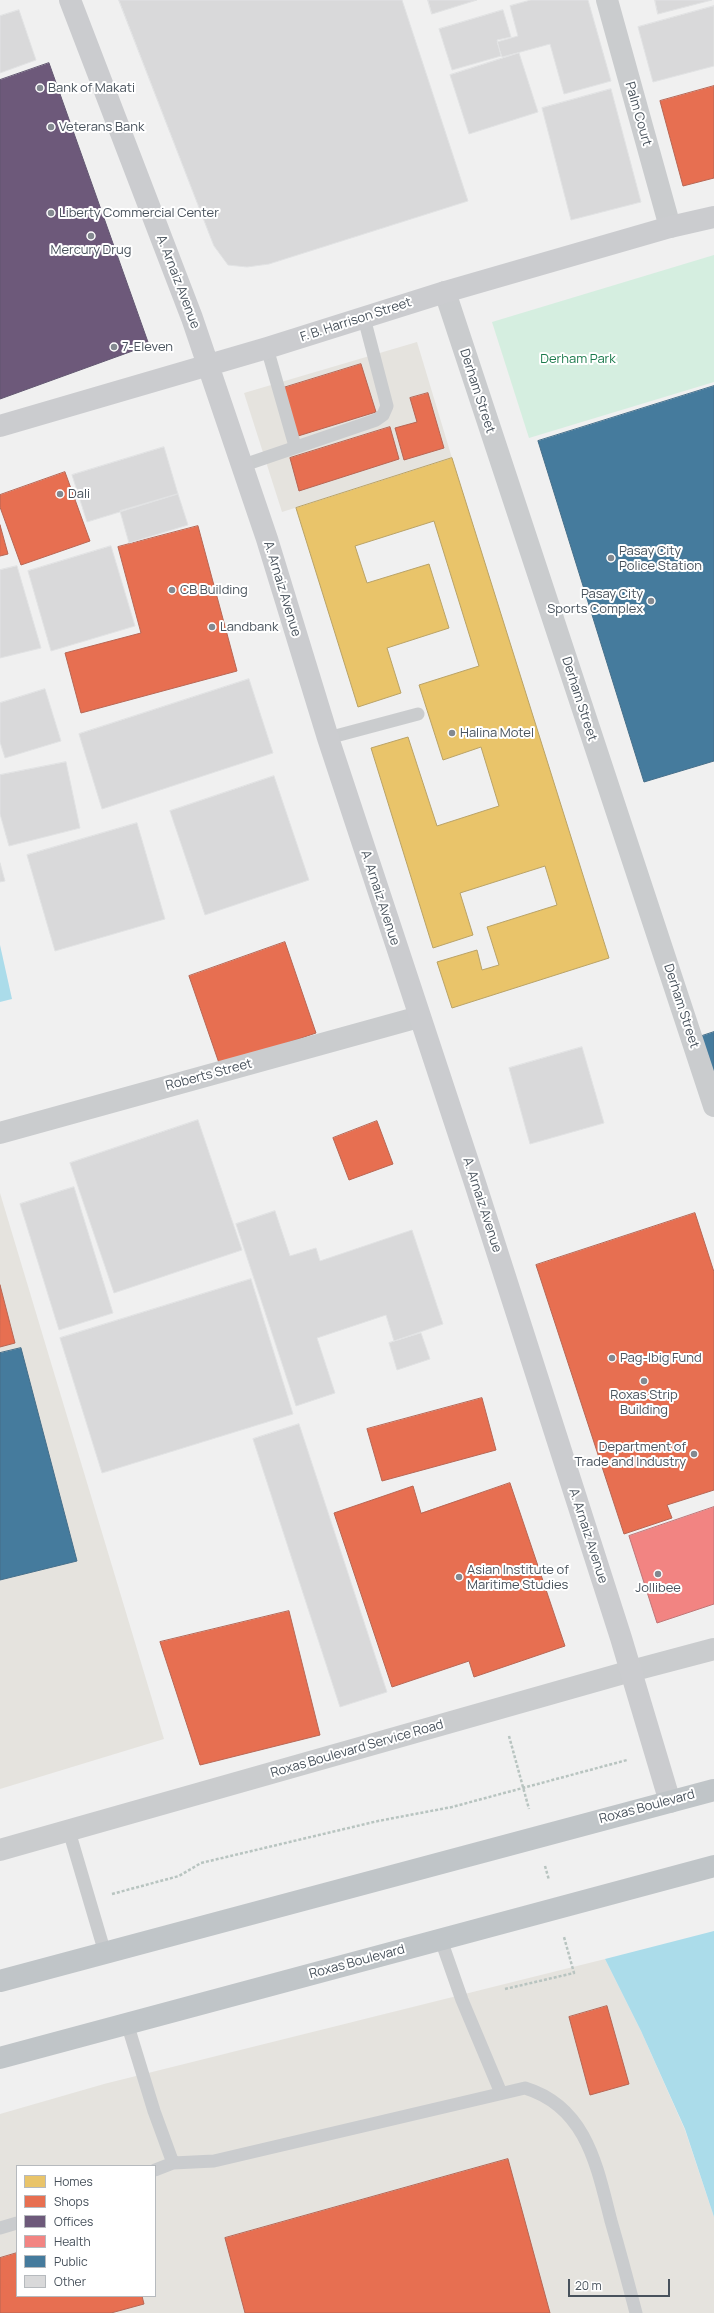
<!DOCTYPE html>
<html>
<head>
<meta charset="utf-8">
<style>
	body { margin:0 }
	#map { position:relative; width:714px; height:2313px; overflow:hidden; background:#f0f0f0; font-family:Manrope,sans-serif }
	canvas { display:block }
	.legend { position:absolute; left:16px; top:2165px; width:140px; height:132px; box-sizing:border-box; background:#fff; border:1px solid #b6babe; margin:0; padding:5px 7px; list-style:none; font-size:12px; color:#48525c }
	.legend li { display:flex; align-items:center; gap:8px; height:20px }
	.legend b { width:20px; border:1px solid #b6babe }
	.scale { position:absolute; left:568px; top:2279px; width:102px; height:18px; box-sizing:border-box; border:2px solid #48525c; border-top:0; padding-left:5px; font-size:12px; line-height:14px; white-space:nowrap; color:#48525c; -webkit-text-stroke:3px #fff; paint-order:stroke }
</style>
</head>
<body>
<div id="map">
<canvas width="714" height="2313"></canvas>
<ul class="legend">
<li><b style="height:11px;background:#e9c46a"></b>Homes</li>
<li><b style="height:11px;background:#e76f51"></b>Shops</li>
<li><b style="height:11px;background:#6d597a"></b>Offices</li>
<li><b style="height:11px;background:#f28482"></b>Health</li>
<li><b style="height:11px;background:#457b9d"></b>Public</li>
<li><b style="height:11px;background:#d9d9da"></b>Other</li>
</ul>
<div class="scale">20 m</div>
</div>
<script>
const ctx = document.querySelector('canvas').getContext('2d');
ctx.lineJoin = 'round';
function fill(path, color) { ctx.fillStyle = color; ctx.fill(path, 'evenodd'); }
function stroke(path, color, width, dash) { ctx.strokeStyle = color; ctx.lineWidth = width; ctx.lineCap = dash ? 'butt' : 'round'; ctx.setLineDash(dash || []); ctx.stroke(path); }
function label(font, color, halo, rows, align = 'center') {
  ctx.font = font + ' Manrope,sans-serif'; ctx.lineWidth = 4; ctx.setLineDash([]); ctx.textBaseline = 'middle'; ctx.strokeStyle = halo; ctx.fillStyle = color; for (const [text, x, y, turn = 0] of rows) {
    ctx.save(); ctx.translate(x, y); ctx.rotate((+turn || 0) * Math.PI / 180); ctx.textAlign = isNaN(turn) ? turn : align; if (halo) ctx.strokeText(text, 0, 0); ctx.fillText(text, 0, 0); ctx.restore();
  }
}
fill(new Path2D(`
	M417,342L452,458L282,512L244,393Z
	M0,1193L164,1739L0,1789Z
	M605,1959L641,2031L685,2130L714,2217V2313H0V2114L104,2084ZM17,2166H155V2296H17Z`), '#e5e3de');
fill(new Path2D(`
	M714,255V382L529,438L492,322Z`), '#d5eee0');
fill(new Path2D(`
	M0,945L12,999L0,1002Z
	M714,1931V2217L685,2129L641,2031L605,1959Z`), '#abdcea');
const homes = new Path2D(`
	M452,458L609,958L452,1008L437,962L477,950L482,970L499,965L487,927L557,905L545,866L460,893L473,935L433,948L371,748L408,737L437,826L499,806L481,747L443,760L419,685L479,666L434,521L355,546L367,583L429,564L449,628L387,648L401,693L358,707L296,508Z`);
fill(homes, '#e9c46a');
stroke(homes, '#b9a266', 1);
const shops = new Path2D(`
	M714,86V178L683,186L660,101Z
	M361,364L376,412L298,436L283,388Z
	M428,393L444,448L404,460L395,428L417,422L410,398Z
	M390,427L399,459L299,491L290,458Z
	M65,472L90,541L21,565L0,507V495Z
	M0,525L8,554L0,556Z
	M198,526L237,671L81,713L65,653L141,633L118,547Z
	M285,942L316,1033L220,1066L189,976Z
	M377,1121L393,1164L349,1180L333,1138Z
	M695,1213L714,1272V1490L667,1505L672,1518L624,1534L536,1265Z
	M0,1285L15,1343L0,1347Z
	M482,1398L496,1450L382,1481L367,1429Z
	M510,1483L565,1646L474,1677L469,1661L392,1687L334,1513L413,1486L421,1513Z
	M289,1611L320,1735L200,1765L160,1642Z
	M607,2006L629,2084L590,2095L569,2017Z
	M508,2159L550,2313H245L225,2238Z
	M17,2253V2296H142L144,2304L111,2313H0V2258Z`);
fill(shops, '#e76f51');
stroke(shops, '#b76654', 1);
const offices = new Path2D(`
	M49,63L149,345L0,399V80Z`);
fill(offices, '#6d597a');
stroke(offices, '#625771', 1);
const health = new Path2D(`
	M714,1507V1604L657,1623L629,1536Z`);
fill(health, '#f28482');
stroke(health, '#bf7577', 1);
const public = new Path2D(`
	M714,386V761L644,782L538,441Z
	M714,1032V1079L696,1038Z
	M21,1348L77,1561L0,1580V1353Z`);
fill(public, '#457b9d');
stroke(public, '#466f8a', 1);
const building = new Path2D(`
	M119,0H402L468,201L269,264L247,267L228,265L214,246Z
	M428,0H477L432,14Z
	M531,0H588L611,81L564,94L550,44L502,57L497,42L518,36L510,6Z
	M655,0H712L658,14Z
	M714,6V66L653,82L638,27Z
	M19,10L36,60L0,73V16Z
	M503,10L511,37L497,40L501,56L452,70L439,29Z
	M519,53L538,112L469,134L450,75Z
	M611,89L641,202L571,220L542,108Z
	M164,447L178,494L87,522L72,475Z
	M178,494L188,525L129,543L120,511Z
	M111,546L135,626L51,651L28,571Z
	M17,566L41,648L0,658V570Z
	M249,679L273,753L102,809L79,734Z
	M45,689L61,741L5,758L0,742V703Z
	M66,762L80,828L9,846L0,814V775Z
	M274,776L309,880L205,915L170,811Z
	M137,823L165,919L55,951L27,855Z
	M0,863L5,881L0,882Z
	M582,1047L604,1123L530,1144L509,1068Z
	M198,1120L242,1250L114,1293L70,1163Z
	M74,1187L113,1313L59,1330L20,1204Z
	M275,1211L290,1256L316,1248L320,1261L412,1230L443,1324L394,1341L386,1315L317,1338L335,1393L296,1406L236,1224Z
	M251,1279L293,1414L102,1473L60,1338Z
	M421,1333L430,1359L397,1370L389,1343Z
	M299,1424L387,1692L340,1707L253,1439Z`);
fill(building, '#d9d9da');
stroke(building, '#e1e2e3', 1);
stroke(new Path2D(`
	M509,1736L529,1809
	M545,1866L549,1880
	M112,1894L179,1876L201,1863L378,1821L452,1807L627,1760
	M505,1989L574,1973L564,1937`), '#b8c4c0', 2.5, [3, 2]);
stroke(new Path2D(`
	M267,348L295,446
	M241,466L376,420L383,415L387,406L364,318
	M328,738L418,714
	M69,1831L105,1953
	M441,1940L462,2000L501,2093
	M127,2023L154,2111L173,2163
	M155,2170L173,2163L214,2161L525,2088C587,2107 597,2167 611,2221C620,2252 628,2282 636,2313
	M0,2228L17,2223`), '#caccce', 13);
stroke(new Path2D(`
	M607,0L670,227
	M445,292L714,1106
	M0,1133L419,1017
	M0,1850L631,1671L714,1649`), '#caccce', 22);
stroke(new Path2D(`
	M70,0L192,318L267,539L328,738L475,1183L621,1638L670,1802
	M0,426L267,348L445,292L670,227L714,217`), '#cbcccf', 22);
stroke(new Path2D(`
	M0,1981L714,1790
	M0,2058L714,1866`), '#c0c5c8', 22);
for (const [x, y, r, color] of [
	[40,88,4,"#838990"],
	[51,127,4,"#838990"],
	[51,213,4,"#838990"],
	[91,236,4,"#838990"],
	[114,347,4,"#838990"],
	[60,494,4,"#838990"],
	[611,558,4,"#838990"],
	[172,590,4,"#838990"],
	[651,601,4,"#838990"],
	[212,627,4,"#838990"],
	[452,733,4,"#838990"],
	[612,1358,4,"#838990"],
	[644,1381,4,"#838990"],
	[694,1454,4,"#838990"],
	[658,1574,4,"#838990"],
	[459,1577,4,"#838990"]
]) { const dot = new Path2D(); dot.arc(x, y, r, 0, 2 * Math.PI); ctx.fillStyle = color; ctx.fill(dot); stroke(dot, '#fff', 1.5); }
label('13px', '#48525c', '#fff', [
	["Bank of Makati",48,88],
	["Veterans Bank",59,127],
	["Liberty Commercial Center",59,213],
	["Mercury Drug",91,250,"center"],
	["7-Eleven",122,347],
	["Dali",68,494],
	["Pasay City",619,551],
	["Police Station",619,566],
	["CB Building",180,590],
	["Pasay City",643,594,"right"],
	["Sports Complex",643,609,"right"],
	["Landbank",220,627],
	["Halina Motel",460,733],
	["Pag-Ibig Fund",620,1358],
	["Roxas Strip",644,1395,"center"],
	["Building",644,1410,"center"],
	["Department of",686,1447,"right"],
	["Trade and Industry",686,1462,"right"],
	["Asian Institute of",467,1570],
	["Maritime Studies",467,1585],
	["Jollibee",658,1588,"center"]
], 'left');
label('13px', '#48525c', '#fff', [
	["Palm Court",638,114,74],
	["A. Arnaiz Avenue",178,282,69],
	["F. B. Harrison Street",356,320,-18],
	["Derham Street",477,391,72],
	["A. Arnaiz Avenue",282,589,73],
	["Derham Street",579,699,72],
	["A. Arnaiz Avenue",380,898,72],
	["Derham Street",681,1006,72],
	["Roberts Street",209,1075,-15],
	["A. Arnaiz Avenue",482,1205,72],
	["A. Arnaiz Avenue",588,1536,72],
	["Roxas Boulevard Service Road",357,1749,-16],
	["Roxas Boulevard",647,1807,-15],
	["Roxas Boulevard",357,1962,-15]
]);
label('13px', '#1b7a4c', '#fff', [
	["Derham Park",578,359]
]);
</script>
</body>
</html>
